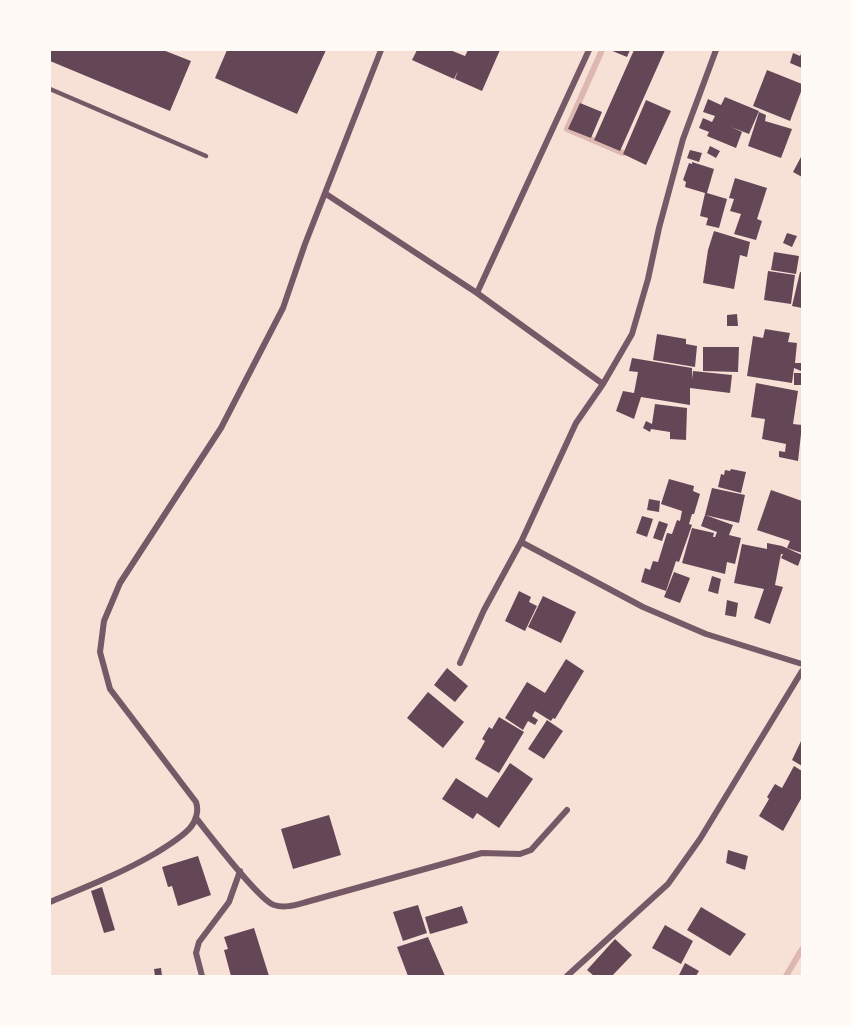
<!DOCTYPE html>
<html>
<head>
<meta charset="utf-8">
<style>
	body { margin:0 }
	#map { position:relative; width:852px; height:1026px; overflow:hidden; background:#f7e1d7; font-family:"DejaVu Sans",sans-serif }
	canvas { display:block }
	.frame { position:absolute; inset:0; border:51px solid #fffaf5; pointer-events:none }
</style>
</head>
<body>
<div id="map">
<canvas width="852" height="1026"></canvas>
<div class="frame"></div>
</div>
<script>
const ctx = document.querySelector('canvas').getContext('2d');
ctx.lineJoin = 'round';
function stroke(path, color, width, dash) { ctx.strokeStyle = color; ctx.lineWidth = width; ctx.lineCap = dash ? 'butt' : 'round'; ctx.setLineDash(dash || []); ctx.stroke(path); }
function fill(path, color) { ctx.fillStyle = color; ctx.fill(path, 'evenodd'); }
stroke(new Path2D(`
	M602,50L567,129L623,153
	M786,976L802,949`), '#dcb8b0', 6);
fill(new Path2D(`
	M50,50H163L191,61L170,111L50,61Z
	M227,50H326L297,114L215,78Z
	M417,50H450L465,56L468,50H500L482,91L455,79L458,71L454,79L412,60Z
	M610,50H630L627,57Z
	M634,50H665L620,151L594,140Z
	M802,52V68L790,63L793,53L800,56Z
	M767,70L802,84V89L790,121L753,106Z
	M725,97L759,111L749,134L731,127L742,132L736,148L707,136L709,132L699,128L703,118L712,122L715,116L703,112L708,99L721,105Z
	M646,100L671,111L646,165L623,154Z
	M580,103L602,112L591,138L568,129Z
	M759,112L766,115L765,121L792,129L781,158L748,146Z
	M710,146L720,151L716,158L707,153Z
	M690,150L702,153L699,162L687,158Z
	M802,155V177L793,172Z
	M692,162L714,169L707,193L727,199L719,228L706,225L708,218L700,216L705,193L685,187L686,182L683,180L689,163L692,164Z
	M735,178L767,188L757,219L762,221L756,240L734,234L741,214L730,211L734,199L729,198Z
	M714,231L750,242L747,257L740,255L734,289L703,283L708,250Z
	M787,233L797,236L792,247L783,243Z
	M774,252L799,256L796,274L771,270Z
	M768,271L795,275L791,304L764,300Z
	M800,272H802V308L792,306Z
	M737,314L738,326H727V315Z
	M765,329L790,333L788,342L797,343L795,363H802V366L801,371L794,368L792,383L747,376L753,336L763,338Z
	M657,334L686,339V344L697,346L695,367L653,360Z
	M703,347H739L738,372L703,371Z
	M632,358L692,368V379L693,371L732,375L730,393L690,388V405L641,397L634,419L616,411L623,391L634,393L638,372L629,371Z
	M794,373H801V385H794Z
	M756,383L798,391L793,424L802,425L798,461L779,457V451L785,452L786,444L762,439L765,419L751,417Z
	M655,404L687,408L686,440L670,439V432L651,429L650,432L643,428L646,421L652,424Z
	M731,469L746,472L741,493L718,487L721,474L724,475L725,470L730,471Z
	M669,479L694,486L693,491L700,494L694,514H692L689,524L692,525L679,562L676,561L666,591L641,582L645,568L650,570L653,561L658,562L667,533L672,534L677,520L680,521L682,511L661,504Z
	M712,488L745,495L739,523L705,515Z
	M771,490L802,501V553L787,548L790,541L757,530Z
	M649,499L660,501L659,512L647,510Z
	M705,515L733,525L729,535L741,538L735,564L727,562L725,574L682,563L692,528L714,533L713,537H715L717,532L701,526Z
	M642,516L653,519L647,537L636,533Z
	M659,521L668,524L662,541L653,538Z
	M767,543L782,546L802,555L798,566L781,558L783,554H781L775,585L783,587L770,624L754,618L764,589L734,583L742,544L767,549Z
	M674,572L690,578L680,603L664,597Z
	M712,576L721,579L718,594L708,591Z
	M519,591L531,597L529,602L537,606L525,631L505,621Z
	M543,596L576,612L561,643L528,627Z
	M727,600L738,603L736,617L725,615Z
	M566,659L584,671L555,719L553,718L551,721L535,711L532,716L538,720L535,725L528,721L523,730L505,718L527,682L545,693Z
	M447,668L468,686L455,702L434,685Z
	M428,692L464,722L443,748L407,718Z
	M499,717L524,732L499,773L475,759L485,741L482,739L489,727L492,729Z
	M547,720L563,731L544,759L528,749Z
	M802,739V766L792,760Z
	M510,763L533,779L499,828L477,813L473,819L442,799L456,778L487,798Z
	M794,766L802,771V797L783,831L759,816L769,799L767,797L775,784L782,788Z
	M329,815L341,855L293,869L281,829Z
	M728,850L748,856L745,870L726,863Z
	M198,856L211,895L178,906L172,886L168,887L162,867Z
	M102,887L115,930L104,933L91,891Z
	M418,905L427,933L403,941L393,912Z
	M462,906L468,923L430,934L425,917Z
	M701,907L746,934L730,956L687,930Z
	M665,925L693,941L681,964L652,948Z
	M254,928L269,976H231L224,950L228,949L224,937Z
	M428,937L445,976H408L397,947Z
	M615,939L632,955L612,976H594L587,970Z
	M685,963L699,971L696,976L679,975Z
	M161,968L162,976H155L154,969Z`), '#644757');
stroke(new Path2D(`
	M50,89L206,156`), '#755966', 4.5);
stroke(new Path2D(`
	M326,194L477,293L603,384
	M477,293L589,50
	M521,542L643,607L706,634L802,664
	M460,663L484,610L521,542L576,423L603,384L632,334L648,279L659,228L683,139L716,50
	M196,818C209,834 259,900 274,905C286,909 298,904 310,901L482,853L520,854L531,850L567,810
	M50,902C86,887 122,873 156,853C167,846 181,838 190,828C196,821 199,811 196,802L110,689L100,652L104,621L120,583L221,428L283,308L305,244L381,50
	M202,976L196,953L199,942L229,902L240,871
	M567,976L668,884L700,839L802,671`), '#755966', 6);
</script>
</body>
</html>
